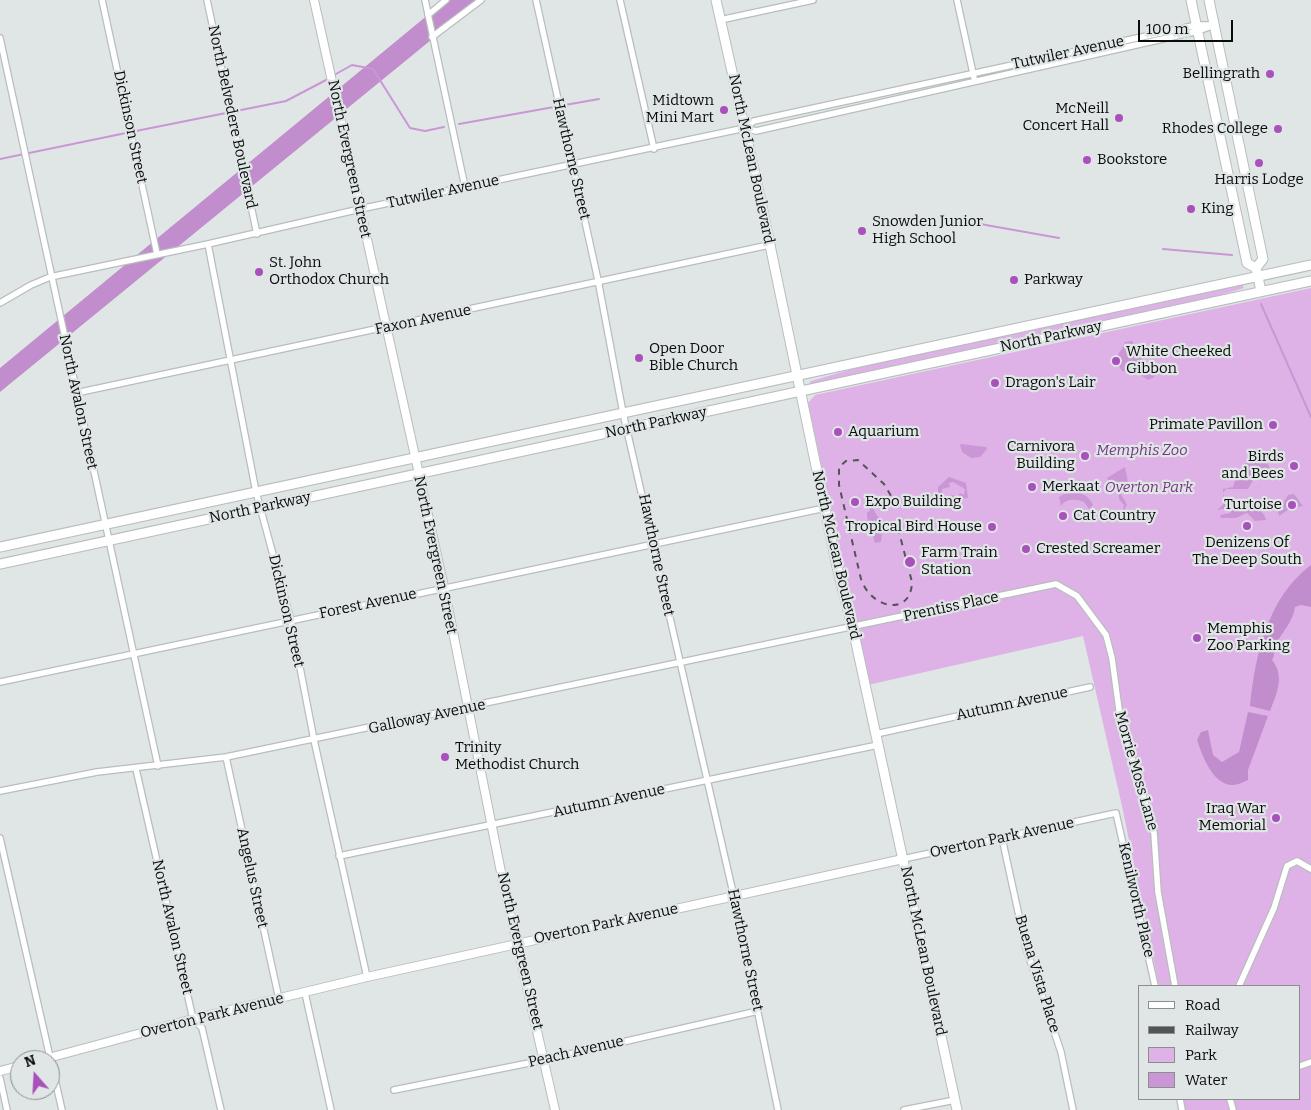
<!DOCTYPE html>
<html>
<head>
<meta charset="utf-8">
<style>
	body { margin:0 }
	#map { position:relative; width:1311px; height:1110px; overflow:hidden; background:#dfe6e5; font-family:Bitter,serif }
	canvas { display:block }
	.legend { position:absolute; left:1138px; top:985px; width:162px; height:115px; box-sizing:border-box; background:#dfe6e5; border:1px solid #8a8f8e; margin:0; padding:6px 9px; list-style:none; font-size:15px; color:#0a0c0c }
	.legend li { display:flex; align-items:center; gap:10px; height:25px }
	.legend b { width:25px; border:1px solid #8a8f8e }
	.north { position:absolute; left:10px; top:1050px; width:50px; height:50px; box-sizing:border-box; background:#dfe6e5; border:1px solid #8a8f8e; border-radius:50%; rotate:341deg; font-size:14px; font-weight:700; line-height:20px; text-align:center; color:#0a0c0c }
	.north::after { content:''; display:block; margin:auto; width:18px; height:22px; background:#a950bc; clip-path:polygon(50% 0,100% 100%,50% 72%,0 100%) }
	.scale { position:absolute; left:1138px; top:20px; width:95px; height:22px; box-sizing:border-box; border:2px solid #0a0c0c; border-top:0; padding-left:6px; font-size:15px; line-height:18px; white-space:nowrap; color:#0a0c0c; -webkit-text-stroke:4px #dfe6e5; paint-order:stroke }
</style>
</head>
<body>
<div id="map">
<canvas width="1311" height="1110"></canvas>
<ul class="legend">
<li><b style="height:6px;background:#fff"></b>Road</li>
<li><b style="height:6px;background:#525555"></b>Railway</li>
<li><b style="height:14px;background:#deb2e7"></b>Park</li>
<li><b style="height:14px;background:#cb96d6"></b>Water</li>
</ul>
<div class="north">N</div>
<div class="scale">100 m</div>
</div>
<script>
const ctx = document.querySelector('canvas').getContext('2d');
ctx.lineJoin = 'round';
function fill(path, color) { ctx.fillStyle = color; ctx.fill(path, 'evenodd'); }
function stroke(path, color, width, dash) { ctx.strokeStyle = color; ctx.lineWidth = width; ctx.lineCap = dash ? 'butt' : 'round'; ctx.setLineDash(dash || []); ctx.stroke(path); }
function label(font, color, halo, rows, align = 'center') {
  ctx.font = font + ' Bitter,serif'; ctx.lineWidth = 4.5; ctx.setLineDash([]); ctx.textBaseline = 'middle'; ctx.strokeStyle = halo; ctx.fillStyle = color; for (const [text, x, y, turn = 0] of rows) {
    ctx.save(); ctx.translate(x, y); ctx.rotate((+turn || 0) * Math.PI / 180); ctx.textAlign = isNaN(turn) ? turn : align; if (halo) ctx.strokeText(text, 0, 0); ctx.fillText(text, 0, 0); ctx.restore();
  }
}
fill(new Path2D(`
	M1242,284L1244,288L1197,302L809,386V384L811,381L856,368Z
	M1311,288V1110H1185L1183,1099H1300V986H1159L1122,806L1083,636L868,685L808,403L815,395Z`), '#deb2e7');
fill(new Path2D(`
	M446,0H480L0,392V368Z
	M1311,565V607L1301,605L1295,607C1293,622 1283,631 1276,644C1273,649 1276,654 1272,660C1285,676 1277,693 1270,711L1250,706C1255,655 1268,597 1311,565Z
	M1248,712L1268,716L1248,770V780C1243,782 1238,785 1233,785C1212,785 1202,754 1197,740L1201,732L1208,730L1213,755L1222,762L1239,752Z`), '#c18dcc');
fill(new Path2D(`
	M1132,341L1142,357L1143,367L1156,373L1154,377L1148,380L1138,373L1122,371C1112,354 1120,356 1125,342Z
	M961,444L986,447L987,449L980,457L971,458L962,452L960,445Z
	M1261,456L1269,466L1267,477L1257,474L1248,489H1226L1223,493L1225,502L1230,503L1227,508L1217,510L1223,505V489L1233,487C1237,474 1245,458 1261,456Z
	M1125,467L1128,482L1123,486L1121,494L1127,505L1125,508L1124,513L1128,518L1126,519L1122,514L1124,505L1119,499L1118,488H1113L1107,478Z
	M949,477L966,483L968,498H960L958,501L952,499L945,502L938,497V487ZM953,482L965,489L964,495L960,493L957,497L952,495L947,499L942,496V489L950,487L949,483Z
	M866,494L877,516L883,520L881,542L875,543L867,517V512L870,511Z
	M1064,494C1078,492 1087,492 1093,505L1089,509L1084,502C1077,499 1066,498 1061,506L1059,497Z
	M1294,494L1303,506L1294,508L1296,501L1289,500L1287,505L1289,509L1279,516L1278,511L1288,495Z
	M1243,505C1252,508 1264,509 1266,520L1255,521L1247,513L1236,518H1221L1220,515L1230,513L1235,506Z`), '#cb96d6');
stroke(new Path2D(`
	M336,74L352,65L373,69L410,128L425,131L444,127
	M565,105L599,99
	M459,124L554,107
	M136,131L286,101L326,80
	M0,159L126,133
	M952,219L1059,238
	M1163,249L1232,255
	M1261,304L1311,417`), '#cb96d6', 2);
const minor = new Path2D(`
	M102,0L157,254
	M207,0L257,234
	M425,0L465,187
	M536,0L598,280L623,413L734,897L778,1110
	M620,0L654,149
	M957,0L974,78
	M428,15L446,0
	M720,20L813,0
	M432,37L481,0
	M0,38L158,766
	M745,128L754,121L1197,25H1210
	M208,244L256,492L291,621L314,740L367,977
	M0,303L31,285L50,277L208,244L360,209L745,128L756,131L1198,31L1215,25
	M76,393L769,245
	M0,682L825,508
	M876,734L1090,687
	M226,757L279,999
	M136,769L193,1019L202,1028L221,1110
	M0,791L97,772L226,757L1056,584L1077,596L1106,635L1112,658L1120,717L1154,833L1158,892L1175,986
	M0,838L62,1110
	M1002,838L1026,948L1061,1052L1073,1110
	M339,856L878,745
	M903,859L1116,813L1155,986
	M1239,986L1274,908L1287,866L1297,861L1311,869
	M305,993L331,1110
	M1300,1066L1311,1062
	M0,1078L7,1110
	M394,1090L544,1060L758,1011
	M1180,1099L1182,1110
	M1230,1099L1233,1110
	M904,1110L955,1100`);
const tertiary = new Path2D(`
	M314,0L444,587L503,882L555,1110
	M41,1060L193,1019L367,977L903,859
	M0,1071L20,1066`);
const secondary = new Path2D(`
	M716,0L760,197L837,567L855,638L957,1110
	M1191,0L1247,263L1256,268L1261,291
	M1209,0L1263,259L1256,268`);
const primary = new Path2D(`
	M0,547L1311,265
	M0,564L1311,281`);
stroke(minor, '#b8bebd', 8);
stroke(tertiary, '#b8bebd', 10);
stroke(secondary, '#b8bebd', 11);
stroke(primary, '#b8bebd', 11);
stroke(minor, '#fff', 5.5);
stroke(tertiary, '#fff', 8);
stroke(secondary, '#fff', 9);
stroke(primary, '#fff', 9);
stroke(new Path2D(`
	M897,506L884,484L858,460L846,461L839,467V485L861,579C871,609 911,617 912,582L899,532`), '#525555', 2, [6, 6]);
for (const [x, y, r, color] of [
	[1270,74,5,"#a950bc"],
	[724,110,5,"#a950bc"],
	[1119,118,5,"#a950bc"],
	[1278,129,5,"#a950bc"],
	[1087,160,5,"#a950bc"],
	[1259,163,5,"#a950bc"],
	[1191,209,5,"#a950bc"],
	[862,231,5,"#a950bc"],
	[259,272,5,"#a950bc"],
	[1014,280,5,"#a950bc"],
	[639,358,5,"#a950bc"],
	[1116,361,5,"#a950bc"],
	[995,383,5,"#a950bc"],
	[1273,425,5,"#a950bc"],
	[838,432,5,"#a950bc"],
	[1085,456,5,"#a950bc"],
	[1294,466,5,"#a950bc"],
	[1032,487,5,"#a950bc"],
	[855,502,5,"#a950bc"],
	[1292,505,5,"#a950bc"],
	[1063,516,5,"#a950bc"],
	[1247,526,5,"#a950bc"],
	[992,527,5,"#a950bc"],
	[1026,549,5,"#a950bc"],
	[910,562,6,"#a950bc"],
	[1197,638,5,"#a950bc"],
	[445,757,5,"#a950bc"],
	[1276,818,5,"#a950bc"]
]) { const dot = new Path2D(); dot.arc(x, y, r, 0, 2 * Math.PI); ctx.fillStyle = color; ctx.fill(dot); stroke(dot, '#dfe6e5', 2); }
label('15px', '#0a0c0c', '#dfe6e5', [
	["Tutwiler Avenue",1068,53,-12],
	["North Belvedere Boulevard",232,117,78],
	["Dickinson Street",130,127,78],
	["North Evergreen Street",349,159,78],
	["Hawthorne Street",571,159,77],
	["North McLean Boulevard",751,159,78],
	["Tutwiler Avenue",443,192,-12],
	["Faxon Avenue",423,320,-12],
	["North Parkway",1051,337,-12],
	["North Avalon Street",78,402,78],
	["North Parkway",656,423,-12],
	["North Parkway",260,508,-12],
	["North Evergreen Street",435,555,78],
	["Hawthorne Street",656,555,78],
	["North McLean Boulevard",836,555,77],
	["Forest Avenue",368,604,-12],
	["Prentiss Place",951,607,-12],
	["Dickinson Street",286,611,77],
	["Autumn Avenue",1012,704,-12],
	["Galloway Avenue",427,717,-12],
	["Morrie Moss Lane",1136,771,74],
	["Autumn Avenue",609,801,-12],
	["Overton Park Avenue",1002,838,-12],
	["Angelus Street",252,878,78],
	["Kenilworth Place",1136,900,77],
	["Overton Park Avenue",606,924,-12],
	["North Avalon Street",172,927,77],
	["Hawthorne Street",745,950,78],
	["North Evergreen Street",520,951,77],
	["North McLean Boulevard",923,951,78],
	["Buena Vista Place",1037,974,73],
	["Overton Park Avenue",212,1016,-14],
	["Peach Avenue",576,1052,-13]
]);
label('15px', '#0a0c0c', '#dfe6e5', [
	["Bellingrath",1260,74,"right"],
	["Midtown",714,101,"right"],
	["Mini Mart",714,118,"right"],
	["McNeill",1109,109,"right"],
	["Concert Hall",1109,126,"right"],
	["Rhodes College",1268,129,"right"],
	["Bookstore",1097,160],
	["Harris Lodge",1259,180,"center"],
	["King",1201,209],
	["Snowden Junior",872,222],
	["High School",872,239],
	["St. John",269,263],
	["Orthodox Church",269,280],
	["Parkway",1024,280],
	["Open Door",649,349],
	["Bible Church",649,366],
	["White Cheeked",1126,352],
	["Gibbon",1126,369],
	["Dragon's Lair",1005,383],
	["Primate Pavillon",1263,425,"right"],
	["Aquarium",848,432],
	["Carnivora",1075,447,"right"],
	["Building",1075,464,"right"],
	["Birds",1284,457,"right"],
	["and Bees",1284,474,"right"],
	["Merkaat",1042,487],
	["Expo Building",865,502],
	["Turtoise",1282,505,"right"],
	["Cat Country",1073,516],
	["Tropical Bird House",982,527,"right"],
	["Denizens Of",1247,543,"center"],
	["The Deep South",1247,560,"center"],
	["Crested Screamer",1036,549],
	["Farm Train",921,553],
	["Station",921,570],
	["Memphis",1207,629],
	["Zoo Parking",1207,646],
	["Trinity",455,748],
	["Methodist Church",455,765],
	["Iraq War",1266,809,"right"],
	["Memorial",1266,826,"right"]
], 'left');
label('italic 15px', '#763683', '#dfe6e5', [
	["Memphis Zoo",1142,451],
	["Overton Park",1149,488]
]);
</script>
</body>
</html>
